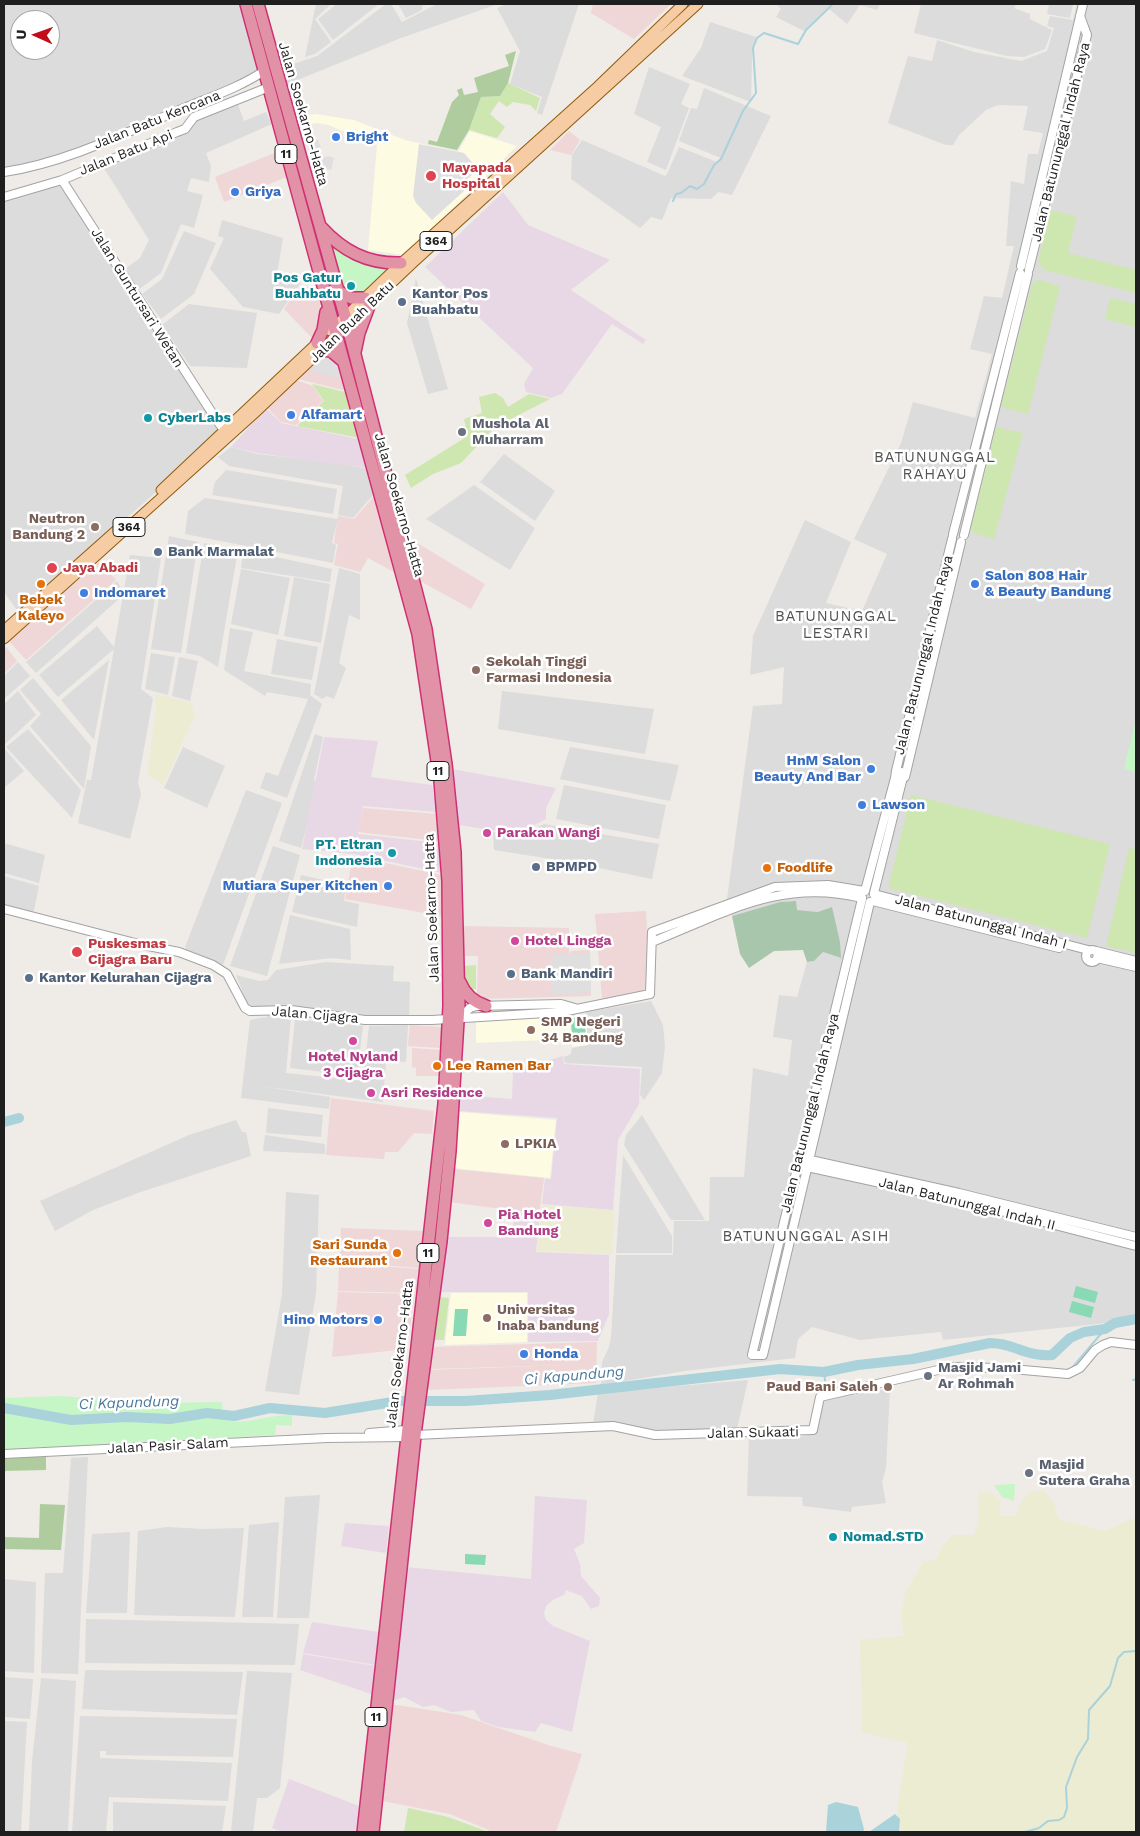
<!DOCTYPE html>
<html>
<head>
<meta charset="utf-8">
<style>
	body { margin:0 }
	#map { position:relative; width:1140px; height:1836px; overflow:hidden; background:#efebe6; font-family:"Work Sans",sans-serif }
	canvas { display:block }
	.frame { position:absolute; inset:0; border:5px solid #1f1f1f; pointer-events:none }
	.north { position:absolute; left:10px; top:10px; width:50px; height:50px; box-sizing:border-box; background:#fff; border:1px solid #a5a5a5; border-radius:50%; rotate:272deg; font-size:14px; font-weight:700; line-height:20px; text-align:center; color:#1f1f1f }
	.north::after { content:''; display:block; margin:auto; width:18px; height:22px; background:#c10d1a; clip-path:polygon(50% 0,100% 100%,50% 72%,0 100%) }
</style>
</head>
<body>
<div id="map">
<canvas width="1140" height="1836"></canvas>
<div class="frame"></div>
<div class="north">U</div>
</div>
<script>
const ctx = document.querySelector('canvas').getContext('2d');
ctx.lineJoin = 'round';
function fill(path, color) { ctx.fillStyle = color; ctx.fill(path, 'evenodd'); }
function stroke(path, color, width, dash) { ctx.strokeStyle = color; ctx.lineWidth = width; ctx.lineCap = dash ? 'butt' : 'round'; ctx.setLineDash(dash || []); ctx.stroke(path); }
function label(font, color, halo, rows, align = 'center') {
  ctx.font = font + ' "Work Sans",sans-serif'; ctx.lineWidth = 5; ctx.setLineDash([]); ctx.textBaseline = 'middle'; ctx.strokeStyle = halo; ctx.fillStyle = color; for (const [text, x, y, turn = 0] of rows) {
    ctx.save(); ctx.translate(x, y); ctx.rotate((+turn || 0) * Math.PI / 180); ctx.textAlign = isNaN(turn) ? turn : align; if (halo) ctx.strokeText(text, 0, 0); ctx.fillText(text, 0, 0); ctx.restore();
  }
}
fill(new Path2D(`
	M4,4H243L260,72L105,140L54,158L4,169ZM20,20H50V50H20Z
	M316,4H331L315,19L331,42L315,54L305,57Z
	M337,4H379L333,40L318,19Z
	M386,4H391L402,22L437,4H498L401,38L285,85L279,69L317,56Z
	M398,4H423L422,10L406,18Z
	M507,4H579L542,115L537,113L542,97L510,84L520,51L497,8Z
	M776,4H832L804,31L776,17L781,9Z
	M835,4H880L877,10L860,5L847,24L829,9Z
	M921,4H1016L1014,8L1030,14V19L1052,30L1045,49L1024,57L1007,56L914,33Z
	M1046,4H1073L1070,18L1047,14L1049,5Z
	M1077,4H1136V1320L943,1340L941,1332L860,1340L812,1327L798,1339L795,1358L685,1371L601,1385L602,1362L609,1347L611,1337L616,1255H673L674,1221H709L710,1177H744L753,1068L788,1076L792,1040L773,1037L779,995L797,997L807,962L814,961L823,952L840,958L818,912L796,910V901L780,902L732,916L727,899L753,706L782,704L784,667L750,675L753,636L805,520L851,542L826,603L862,611L887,554L854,539L901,443L913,402L975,418L992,354L970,349L984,296L1002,298L1014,246H1006L1011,181L1024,184L1028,154H1038L1043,133L1023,130L1028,106L998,105L986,110L959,135L953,145H946L888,123L908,56L932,61L937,40L974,52L1021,61L1047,51L1054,28L1047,26L1050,16L1073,20Z
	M710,22L756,37L752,56L751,102L682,76L701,48Z
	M649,67L690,84L681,104L689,108L666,170L647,162L661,127L634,114Z
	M704,88L771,116L732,195L718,192L711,199L671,198L662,220L651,217L640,228L571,179L572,155L582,140L665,176L667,174L679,147L717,162L721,158L679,141L691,108L697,109Z
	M237,102L244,121L266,112L272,124L206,153L211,166L209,182L191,178L187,191L203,195L194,228L181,224L161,273L138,290L125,269L140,258L149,240L102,165L179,132L197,117Z
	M62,180L224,432L19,613L4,592V197Z
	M222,220L283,238L277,274L298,273L300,284L279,314L243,307L210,269L224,238L218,236Z
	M184,231L216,243L194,294L161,319L142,294L162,279Z
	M416,278L448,389L428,394L407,323Z
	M189,304L257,313L247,368L190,366L162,325Z
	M231,447L257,454L331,462L368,469L373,495L353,518L338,515L343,486L229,466L218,457Z
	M504,454L555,491L535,521L480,482Z
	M226,470L337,489L333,514L212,495L215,482Z
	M474,485L535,528L510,570L426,519Z
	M205,498L338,519L332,543L336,545L333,563L185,534L188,511Z
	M169,536L198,542L181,653L151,649Z
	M204,543L238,550L218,667L200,656L186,653Z
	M243,550L332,569L330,582L241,568Z
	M130,555L161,558L141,689L153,698L138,782L141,794L130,839L78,823L87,780H91L114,649L58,697L39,675L97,626L114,647Z
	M339,568L360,574V620L349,615L339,663L346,668L334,699L327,696L322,699L314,694Z
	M241,569L290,578L278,635L231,624Z
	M294,577L330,584L321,643L284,636Z
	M117,581L122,589L121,597L36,673L26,662Z
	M230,628L253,632L244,671L311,684L310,695L322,704L287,798L260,788L266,772L278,776L308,699L267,692L265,696L224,670Z
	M277,639L318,647L312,680L271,674Z
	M151,653L175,657L168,695L145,689Z
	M179,657L198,661L190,701L172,696Z
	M109,660L94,740L61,700Z
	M18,662L30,676L4,699V676Z
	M33,678L91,746L84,789L30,726L41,714L20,690Z
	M18,691L36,715L4,745V704Z
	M502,691L654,709L645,754L498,729Z
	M28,729L81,790L72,818L6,747Z
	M315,734L323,737L314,780L318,783L301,848L279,841Z
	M183,747L225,766L207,808L164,788Z
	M570,747L679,765L670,801L560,779Z
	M4,748L24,771L4,788Z
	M564,785L666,805L659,839L556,819Z
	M246,790L282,803L223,965L189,953L185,947Z
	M544,824L659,844L652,879L570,862L494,850L493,832L523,833Z
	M4,843L45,855L39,883L4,873Z
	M273,846L300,855L267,976L230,966Z
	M301,875L346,885L344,901L359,904L357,927L292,912Z
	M4,876L39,886L33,915L4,908Z
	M290,915L350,929L351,960L332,958L279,964Z
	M326,962L394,966L393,981L410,982L409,1018H374L283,1006H248L236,975L259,981L268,980L276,970Z
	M651,1001L663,1025L665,1046L662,1073L644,1100L640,1095L642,1067L565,1063L564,1057L571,1054L572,1048L588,1045L586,1012Z
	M267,1014L291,1016L286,1073L363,1081L369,1026L408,1025L406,1062L386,1061L383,1102L260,1086L330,1097L329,1109L241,1098L250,1020L266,1017V1019Z
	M295,1019L363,1026L357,1076L290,1068Z
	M268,1108L323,1115L321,1137L266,1133Z
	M642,1115L705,1220H671L624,1145L626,1135Z
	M236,1120L242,1132H246L251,1156L138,1193L93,1210L55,1231L40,1201L189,1135Z
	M265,1135L325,1144V1154L263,1151Z
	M623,1155L672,1236V1253H616Z
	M286,1192L319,1195L316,1293L299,1395L265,1391L282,1294Z
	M748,1380L737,1429L672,1433L593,1424L598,1393Z
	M874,1390H890L886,1468L882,1482L886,1503L852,1507L851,1512L803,1506L802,1497L747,1496L749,1435L800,1437L816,1433L821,1399Z
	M88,1457L78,1674L41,1673L45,1573H63L71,1458Z
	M320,1495L309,1618H277L285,1497Z
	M279,1522L273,1617H242L249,1525Z
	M167,1527L203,1529L244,1528L235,1617L134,1615L138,1531Z
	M130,1532L127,1613H86L92,1534Z
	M4,1579L36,1582L34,1673L4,1671Z
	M86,1619L299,1624L295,1665L85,1663Z
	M85,1670L243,1672L237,1715L82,1709Z
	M247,1671L292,1673L280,1788L267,1798H257L253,1832H231Z
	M4,1677L33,1679L30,1719L4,1717Z
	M41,1678L76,1681L68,1832H29L32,1761Z
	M80,1716L237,1719L233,1757L106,1755V1751H100V1758L232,1763L228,1801L109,1797L106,1832H72Z
	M4,1721L27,1722L21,1832H4Z
	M113,1802L226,1806L222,1832H113Z`), '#dddcdc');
fill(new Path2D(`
	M593,4H671L634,39L591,13Z
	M569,131L580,140L571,155L550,150Z
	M282,150L289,176L224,202L215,177Z
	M299,287H315L320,300L321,316L312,338L284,309Z
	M326,354L337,359L347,391L298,379Z
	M296,380L313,386L323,401L296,425L281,422L267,407Z
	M375,495L394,572L368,558L360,572L334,565L338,544L334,543L338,516L354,519Z
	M409,538L485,584L471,609L420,581Z
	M99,562L116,580L26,660L9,641Z
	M6,647L17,661L4,674V649Z
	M363,808L437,814L438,841L358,832Z
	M353,856L441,875L442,916L345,899Z
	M646,911L650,990L602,999L595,914Z
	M461,926L569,928V954L571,951L590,950L591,996L477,999L478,956H462Z
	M410,1025L441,1027V1048L408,1046Z
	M412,1048L441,1050V1076H416V1068L412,1067Z
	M331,1098L434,1111L432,1134L414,1133L398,1152H385L384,1159L326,1155Z
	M452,1169L544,1178L539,1214L449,1202Z
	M341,1228L424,1231L420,1268L339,1262Z
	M339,1263L418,1269L416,1293L338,1291Z
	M338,1292L415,1294L407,1349L332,1357Z
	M597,1342L596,1383L426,1390L428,1370L568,1365L428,1369L430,1347Z
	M390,1704L461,1715L551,1746L582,1754L556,1832H488L489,1830L450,1814L382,1801Z`), '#efd6d7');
fill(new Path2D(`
	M503,192L528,225L610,260L571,290L646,340L643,344L612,324L562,394L551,398L526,392L524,384L533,368L425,267Z
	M266,408L281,423L359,439L367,468L257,453L231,447Z
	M324,737L378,741L371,777L432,785L437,812L363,806L358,834L438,843L442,873L354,854L302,849Z
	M452,769L556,788L546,808V819L525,830L497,831L459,825Z
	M563,1056L564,1064L640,1069L639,1104L618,1140L613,1210L542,1204L545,1179H551L557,1118L459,1111L460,1095L512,1099L513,1071Z
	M515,1213L540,1216L536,1252L609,1255V1314L598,1341L528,1342V1292H438L441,1269H452H441L444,1237H511Z
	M535,1496L587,1500L584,1543L574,1549L580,1564L581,1576L600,1598L599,1606L591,1609L582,1596L565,1590V1594L553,1600L546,1606L544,1613L546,1620L553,1626L590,1641L572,1732L541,1723L535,1732L499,1727L481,1721L474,1710L451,1712L434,1705L423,1707L404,1697L391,1702L405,1567L531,1579Z
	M345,1523L389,1526L386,1553L341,1546Z
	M312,1622L379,1632L376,1665L303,1653Z
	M303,1654L376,1666L374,1695L300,1670Z
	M289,1779L359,1806L355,1832H283L272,1828Z`), '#e8d8e6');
fill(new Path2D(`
	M316,114L354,120L405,140L458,152L470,131L517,146L404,255L368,250L377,145L328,125L317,123L298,126L295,116Z
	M586,1016L587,1045L572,1047L571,1039L476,1043V1021Z
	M459,1112L556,1120L550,1178L453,1168Z
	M451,1293H527V1342L445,1345Z`), '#fdfbe1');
fill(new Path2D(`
	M155,694L191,703L195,715L163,785L147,774L156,709Z
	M542,1205L614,1210L612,1254L536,1251Z
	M1044,1490L1054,1504L1058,1519L1105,1531L1136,1517V1832H901L897,1808L908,1743L862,1732L860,1640L904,1636L901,1616L905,1593L923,1562L936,1560L943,1545L953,1535H974L978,1523L979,1492L992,1493L1001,1502L999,1516H1016L1020,1504L1029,1492Z`), '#ececd2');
fill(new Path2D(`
	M508,83L540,98L536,111L530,105L513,102L507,107L499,101L490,114L505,127L497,138L469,130L481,97L500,96Z
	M1051,210L1077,217L1068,253L1136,270V293L1044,270L1038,261Z
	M1039,280L1060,286L1028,414L1001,407L1031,288L1033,282Z
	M1110,298L1136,304V327L1105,319Z
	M312,384L345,392L360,438L297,426L324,401Z
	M495,393L503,398L508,407L529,394L550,399L495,427L461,463L433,474L411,488L405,475L468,436L464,419L482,413L479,397Z
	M996,427L1023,433L994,539L975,534L971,529Z
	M911,795L1110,844L1087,938L888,888Z
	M1129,848L1136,849V953L1106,946Z
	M476,965V989H465V966Z
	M438,1297L449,1298L444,1340H431Z
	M408,1808L448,1817L486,1831L404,1832Z`), '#cee6af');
fill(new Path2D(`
	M516,51L508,83L500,96L481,97L469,130L457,150L428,144L429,140L437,142L452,102L459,95L457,90L462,88L464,95L478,92L474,78L509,66L505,55Z
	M46,1454V1470L4,1471V1457Z
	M40,1504L65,1505L61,1550L4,1549V1537L39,1538Z`), '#aecc9d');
fill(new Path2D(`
	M796,901L797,910L818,912L832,907L840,942L841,958L823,952L814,961L807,962L803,950L774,951L749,968L740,954L732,916L780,902Z`), '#a8c6ab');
fill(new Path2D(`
	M320,227L338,245L400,265L364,298L337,287Z
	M1136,719V772L1124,769Z
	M62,1396L151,1403L222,1402L223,1419C241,1427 270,1414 292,1415V1426L276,1425L275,1435L4,1450V1398Z
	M1015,1484L1014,1501L1002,1497L994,1485Z`), '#c6f6c6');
fill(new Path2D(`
	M585,1017L586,1043H572L571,1018Z
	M1076,1286L1098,1292L1095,1303L1073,1297Z
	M1072,1301L1094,1307L1091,1318L1069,1312Z
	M455,1309H468L466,1336H453Z
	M465,1554L486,1555L485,1565L465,1564Z`), '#89d9b4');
fill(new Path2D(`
	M307,137L318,140L321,148L318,154L319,159L328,156L334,158L331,170L319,167L310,175L306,164L314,157Z
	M419,144L464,153L478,169L461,185L465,190L432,220L416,203L413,196Z
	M327,355L335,360L341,378L310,371Z
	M590,954L591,992L551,995V955Z`), '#dfdfdf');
fill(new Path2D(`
	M836,1802L858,1807L864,1829L863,1832H826L828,1805Z
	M895,1814L900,1819L899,1832H869Z`), '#a9d2da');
stroke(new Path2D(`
	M673,201L676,194L681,193L690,186L697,189L704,184L714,165L721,159L743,111L756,93L753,48L757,38L764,33L798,44L806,30L833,4
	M1072,1368L1105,1329
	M824,1372L826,1389L856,1385
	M1133,1380L1136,1379
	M1025,1832L1039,1828L1048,1821L1059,1820L1064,1817L1067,1808L1066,1787L1077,1757L1088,1739L1089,1710L1110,1686L1118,1658L1124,1652L1136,1651`), '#a9d2da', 2);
stroke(new Path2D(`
	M4,1122L19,1118
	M4,1408L71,1420L127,1417L170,1419L207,1413L234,1416L270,1408L325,1413L399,1401H466L550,1395L780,1369L824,1372L858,1365L913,1359L990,1343C1015,1343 1024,1357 1052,1355L1070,1338L1084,1332L1105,1329L1115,1323L1136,1319`), '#a9d2da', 10);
const minor = new Path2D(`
	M4,172C64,163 121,135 177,111C207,98 237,89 264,71
	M62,180L214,416
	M4,197L62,180L177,132L185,129L194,117L269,87
	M1021,266L1083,4
	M1029,269L1087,35L1080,16
	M216,419L225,432
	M953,534L1020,273
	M964,535L1028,274
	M896,771L952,539
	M905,773L896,771L895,778L900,781L905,777L961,542
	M865,891L895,778
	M874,893L902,781
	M874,894L1088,950
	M862,899L752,1355H763L870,902
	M873,901L1059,948
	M4,909L143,945L179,952L213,965L227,974L245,1008L250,1011L291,1010L365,1020H432L562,1012L650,994L652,932L775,887L828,885L864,891
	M652,942C725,913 781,878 862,898
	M1086 956a6 6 0 1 1 12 0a6 6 0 1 1-12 0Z
	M1096,951L1136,961
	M1097,958L1136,967
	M459,1018L470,1008L476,1006L561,1004L575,1008
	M806,1159L959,1193L1136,1237
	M803,1166L958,1200L1136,1246
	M369,1433L406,1430
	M415,1435L613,1426L655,1435L813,1430L820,1397L951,1367L1001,1368L1068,1374L1080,1368L1095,1350L1103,1345L1111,1342L1136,1345
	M4,1454L327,1438L406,1437`);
const major = new Path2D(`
	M330,331L401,263L598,86L683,4
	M161,490L320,340
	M4,630L123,524
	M4,639L254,414L413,263L698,4`);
const highway = new Path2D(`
	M246,4L418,634L440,781L448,881L449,1006L444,1104L363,1832
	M258,4L345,316L426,629L446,764L455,852L459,1005L450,1151L441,1241L416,1427L373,1832
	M321,227C343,251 367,264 401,263
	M338,291L351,298H365
	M317,343L323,330L326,312
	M322,350L331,351L343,361
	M355,352L359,333L369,306
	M460,982C465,995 474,1002 486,1006`);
stroke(minor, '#a3a3a3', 10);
stroke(major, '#905a0a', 11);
stroke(highway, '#d03073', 14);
stroke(minor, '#fff', 8);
stroke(major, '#f6cca4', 9);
stroke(highway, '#e192a7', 11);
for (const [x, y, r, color] of [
	[336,137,5,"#3f7fe0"],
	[431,176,6,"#e0444e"],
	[235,192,5,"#3f7fe0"],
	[351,286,5,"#0f9aa8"],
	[402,302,5,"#5c6f8a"],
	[291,415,5,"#3f7fe0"],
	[148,418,5,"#0f9aa8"],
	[462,432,5,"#6b7280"],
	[95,527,5,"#8d6e63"],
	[158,552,5,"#5c6f8a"],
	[52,568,6,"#e0444e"],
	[41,584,5,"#e8710a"],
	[975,584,5,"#3f7fe0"],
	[84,593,5,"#3f7fe0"],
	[476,670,5,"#8d6e63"],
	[871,769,5,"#3f7fe0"],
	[862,805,5,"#3f7fe0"],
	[487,833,5,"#d1479c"],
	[392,853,5,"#0f9aa8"],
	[536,867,5,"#5c6f8a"],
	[767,868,5,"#e8710a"],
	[388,886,5,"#3f7fe0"],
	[515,941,5,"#d1479c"],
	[77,952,6,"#e0444e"],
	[511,974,5,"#5c6f8a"],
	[29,978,5,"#5c6f8a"],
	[531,1030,5,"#8d6e63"],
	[353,1041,5,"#d1479c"],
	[437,1066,5,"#e8710a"],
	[371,1093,5,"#d1479c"],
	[505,1144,5,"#8d6e63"],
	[488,1223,5,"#d1479c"],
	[397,1253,5,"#e8710a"],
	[487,1318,5,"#8d6e63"],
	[378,1320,5,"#3f7fe0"],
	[524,1354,5,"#3f7fe0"],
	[928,1376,5,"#6b7280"],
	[888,1387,5,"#8d6e63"],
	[1029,1473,5,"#6b7280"],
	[833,1537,5,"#0f9aa8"]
]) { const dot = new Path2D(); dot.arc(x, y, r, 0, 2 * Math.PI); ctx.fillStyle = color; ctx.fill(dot); stroke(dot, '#fff', 2); }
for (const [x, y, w] of [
	[286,154,22],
	[436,241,32],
	[129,527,32],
	[438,771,22],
	[428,1253,22],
	[376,1717,22]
]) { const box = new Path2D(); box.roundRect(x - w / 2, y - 9.5, w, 19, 4); ctx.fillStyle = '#fff'; ctx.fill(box); stroke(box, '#1f1f1f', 1); }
label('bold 12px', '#1f1f1f', null, [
	["11",286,154],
	["364",436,241],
	["364",129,527],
	["11",438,771],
	["11",428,1253],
	["11",376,1717]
]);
label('14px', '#1f1f1f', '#fff', [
	["Jalan Soekarno-Hatta",303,114,74],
	["Jalan Batu Kencana",157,120,-22],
	["Jalan Batununggal Indah Raya",1061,142,-76],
	["Jalan Batu Api",126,153,-22],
	["Jalan Guntursari Wetan",137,298,58],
	["Jalan Buah Batu",352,322,-44],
	["Jalan Soekarno-Hatta",399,505,74],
	["Jalan Batununggal Indah Raya",924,655,-76],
	["Jalan Soekarno-Hatta",432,908,-92],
	["Jalan Batununggal Indah I",981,922,15],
	["Jalan Cijagra",315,1015,5],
	["Jalan Batununggal Indah Raya",810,1113,-76],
	["Jalan Batununggal Indah II",967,1204,14],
	["Jalan Soekarno-Hatta",400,1354,-83],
	["Jalan Sukaati",753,1433,-1],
	["Jalan Pasir Salam",168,1446,-3]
]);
label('bold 14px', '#366cbe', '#fff', [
	["Bright",346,137],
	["Griya",245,192],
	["Alfamart",301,415],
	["Salon 808 Hair",985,576],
	["& Beauty Bandung",985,592],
	["Indomaret",94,593],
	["HnM Salon",861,761,"right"],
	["Beauty And Bar",861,777,"right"],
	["Lawson",872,805],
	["Mutiara Super Kitchen",378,886,"right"],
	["Hino Motors",368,1320,"right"],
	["Honda",534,1354]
], 'left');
label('bold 14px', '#be3a42', '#fff', [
	["Mayapada",442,168],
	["Hospital",442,184],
	["Jaya Abadi",63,568],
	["Puskesmas",88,944],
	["Cijagra Baru",88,960]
], 'left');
label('bold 14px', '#0d838f', '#fff', [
	["Pos Gatur",341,278],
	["Buahbatu",341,294],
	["CyberLabs",158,418,"left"],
	["PT. Eltran",382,845],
	["Indonesia",382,861],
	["Nomad.STD",843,1537,"left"]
], 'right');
label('bold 14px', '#4e5e75', '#fff', [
	["Kantor Pos",412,294],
	["Buahbatu",412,310],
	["Bank Marmalat",168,552],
	["BPMPD",546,867],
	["Bank Mandiri",521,974],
	["Kantor Kelurahan Cijagra",39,978]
], 'left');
label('bold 14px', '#5b616d', '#fff', [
	["Mushola Al",472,424],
	["Muharram",472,440],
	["Masjid Jami",938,1368],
	["Ar Rohmah",938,1384],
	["Masjid",1039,1465],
	["Sutera Graha",1039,1481]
], 'left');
label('bold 14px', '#785e54', '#fff', [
	["Neutron",85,519,"right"],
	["Bandung 2",85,535,"right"],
	["Sekolah Tinggi",486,662],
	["Farmasi Indonesia",486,678],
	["SMP Negeri",541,1022],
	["34 Bandung",541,1038],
	["LPKIA",515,1144],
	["Universitas",497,1310],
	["Inaba bandung",497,1326],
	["Paud Bani Saleh",878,1387,"right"]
], 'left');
label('bold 14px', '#c56008', '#fff', [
	["Bebek",41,600,"center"],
	["Kaleyo",41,616,"center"],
	["Foodlife",777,868],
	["Lee Ramen Bar",447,1066],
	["Sari Sunda",387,1245,"right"],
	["Restaurant",387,1261,"right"]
], 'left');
label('bold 14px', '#b23c85', '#fff', [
	["Parakan Wangi",497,833],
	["Hotel Lingga",525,941],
	["Hotel Nyland",353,1057,"center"],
	["3 Cijagra",353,1073,"center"],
	["Asri Residence",381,1093],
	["Pia Hotel",498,1215],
	["Bandung",498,1231]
], 'left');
ctx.letterSpacing = '1px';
label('15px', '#525252', '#fff', [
	["BATUNUNGGAL",935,458],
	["RAHAYU",935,475],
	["BATUNUNGGAL",836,617],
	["LESTARI",836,634],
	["BATUNUNGGAL ASIH",806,1237]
]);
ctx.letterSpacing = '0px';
label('italic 15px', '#4b789a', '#fff', [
	["Ci Kapundung",574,1376,-5],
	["Ci Kapundung",129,1403,-2]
]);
</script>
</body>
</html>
